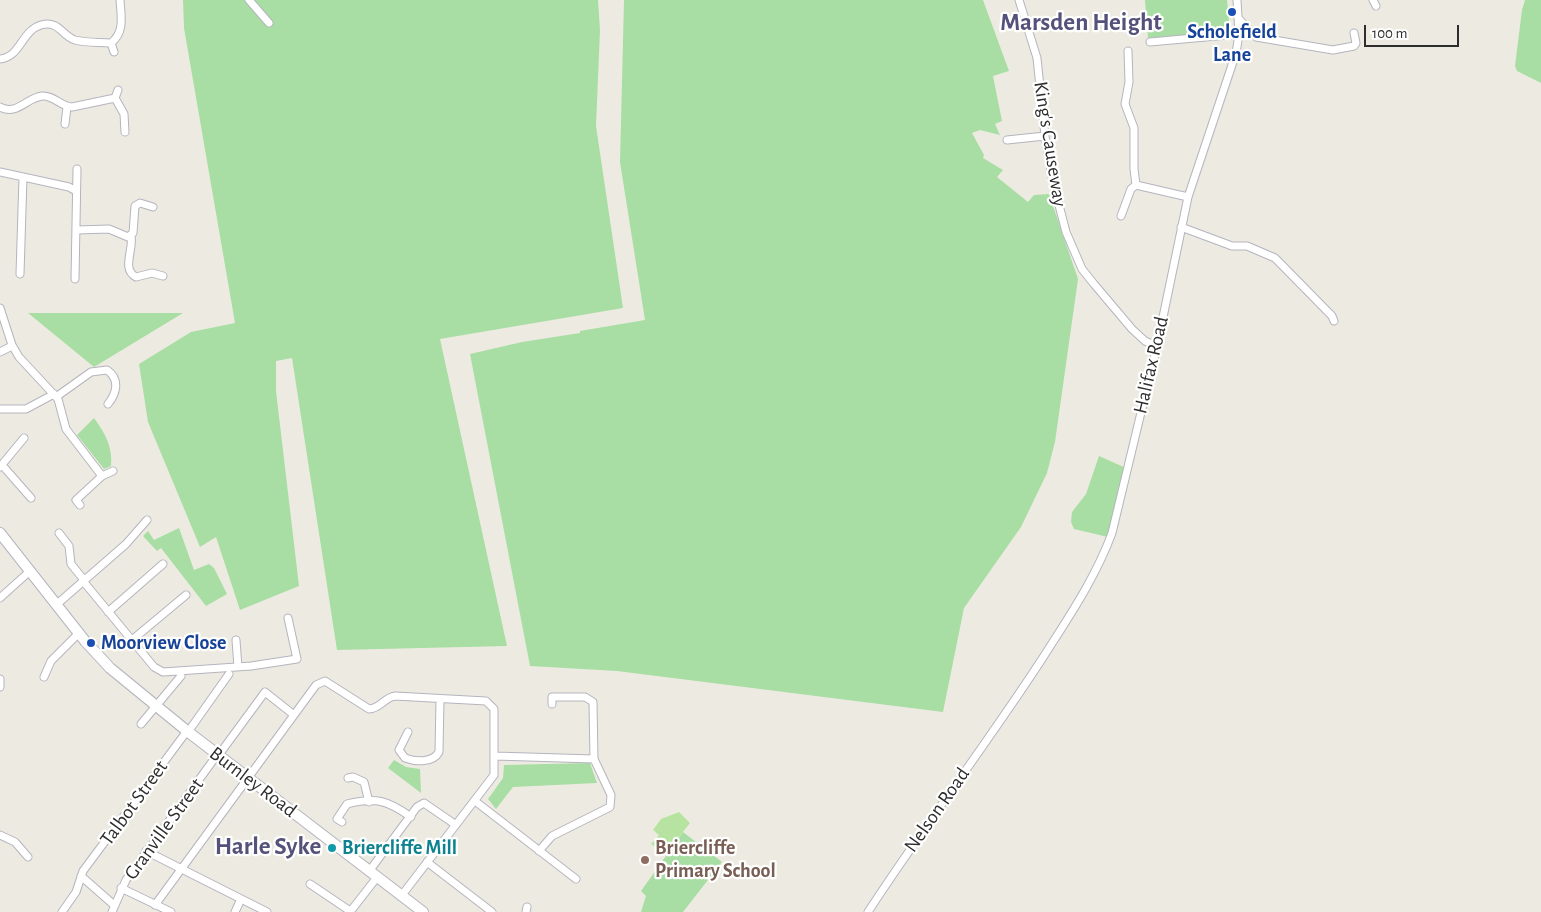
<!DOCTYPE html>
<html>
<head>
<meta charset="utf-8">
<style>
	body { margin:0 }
	#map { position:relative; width:1541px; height:912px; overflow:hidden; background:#edebe1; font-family:"Alegreya Sans",sans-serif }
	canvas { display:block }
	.scale { position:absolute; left:1364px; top:25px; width:95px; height:22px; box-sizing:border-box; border:2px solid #2d2d2d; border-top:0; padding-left:6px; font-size:15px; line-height:18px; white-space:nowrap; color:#2d2d2d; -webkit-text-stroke:4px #fff; paint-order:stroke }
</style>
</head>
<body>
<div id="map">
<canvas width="1541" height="912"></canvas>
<div class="scale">100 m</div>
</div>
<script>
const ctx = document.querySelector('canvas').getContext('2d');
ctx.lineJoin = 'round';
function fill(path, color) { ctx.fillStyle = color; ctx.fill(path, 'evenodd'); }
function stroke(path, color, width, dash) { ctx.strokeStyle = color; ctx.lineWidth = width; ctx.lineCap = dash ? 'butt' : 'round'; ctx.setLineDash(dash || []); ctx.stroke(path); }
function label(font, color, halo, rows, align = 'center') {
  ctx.font = font + ' "Alegreya Sans",sans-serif'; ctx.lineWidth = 4.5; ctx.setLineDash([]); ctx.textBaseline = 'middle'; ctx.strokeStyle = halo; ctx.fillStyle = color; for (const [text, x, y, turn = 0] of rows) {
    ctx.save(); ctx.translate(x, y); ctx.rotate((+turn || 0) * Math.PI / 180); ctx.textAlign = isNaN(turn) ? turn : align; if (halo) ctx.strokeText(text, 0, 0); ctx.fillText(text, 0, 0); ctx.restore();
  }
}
fill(new Path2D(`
	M183,0H598L600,30L596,126L623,308L440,339L507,646L337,650L292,358L276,361V391L299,586L240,610L216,537L200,547L148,422L139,364L191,332L235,323L184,28Z
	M624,0H983L1009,71L993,76L1002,121L995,124L1000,135L980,130L972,133L984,155L983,158L1003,170L997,177L1028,202L1034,195L1049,194L1078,279L1055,442L1047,473L1021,527L964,608L943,712L617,671L530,666L470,354L522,342L580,333V331L645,320L620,162Z
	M1145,0H1227L1230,31L1148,38Z
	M1525,0H1541V83L1517,71L1515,66L1522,10Z
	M28,313H183L94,367Z
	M94,418C105,433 113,447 111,466L104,469L77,435Z
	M1099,456L1126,468L1108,537L1074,529L1071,522L1072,512L1086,494Z
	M179,528L194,570L209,564L214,568L227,594L206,606L161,548L157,551L143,536L148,531L154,540Z
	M394,760L406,767L420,769L421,793L388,768Z
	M590,763L597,783L513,787L496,809L488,799L503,778L504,765Z
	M683,832L722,862L683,912H641L646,896L641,891Z`), '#a8dea3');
fill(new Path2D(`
	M679,812L690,823L665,855L651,844L659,835L653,830L661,819Z`), '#b6e4a0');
const street = new Path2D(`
	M249,0L269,23
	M1019,0L1037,58L1045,136L1053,182L1066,232L1082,269L1094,284L1132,329L1145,341L1157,346
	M1373,0L1376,6
	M1238,18L1256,37L1333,50L1354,46L1356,43L1354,33
	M1150,42L1239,34
	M111,43L114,52
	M1128,51L1129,82L1125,104L1134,128V169L1136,185
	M0,59C21,57 21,31 41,25C59,20 62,36 75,40C86,43 100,42 111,43C125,32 121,16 120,0
	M115,98L118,90
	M0,107C17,116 26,98 42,96C54,95 61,107 72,107L115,98L124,114L125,132
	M65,124L67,107
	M1007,140L1045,136
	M0,172L69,187L76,191
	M1121,216L1131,189L1136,185L1188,197
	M1181,227L1232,246H1247L1275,258L1332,316L1334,321
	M77,230L109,229L128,237L133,233L135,206L140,203L153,207
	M131,236C134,250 121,269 136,277L152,273L163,276
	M20,274L23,177
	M75,279L77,169
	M0,308L12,345L19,357L58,399L66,429L102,476
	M0,352L12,346
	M56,397L91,372L107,370C120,379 117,393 108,404
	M0,409H26L54,394
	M2,465L31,498
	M0,467L24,438
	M80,505L76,500L102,476L113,471
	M59,533L69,546L71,564L84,580
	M83,581L154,667L163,672L251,666L297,659L288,618
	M0,598L30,571
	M56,605L126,544L147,520
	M108,612L163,564
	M132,640L186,595
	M236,640L238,667
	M44,677L51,661L79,633
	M0,679V687
	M552,704V697H585L593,702L594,759
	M141,724L181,676
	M188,732L229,674
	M408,732L399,750L405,758C416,762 433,763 439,752L440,699
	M218,756L265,692L294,715
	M495,756L594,759L611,795L610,807L552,836L539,851
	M348,778L353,777L364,782L369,802
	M475,801L576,879
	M342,822L337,819L347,804C376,797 387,800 411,817
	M0,835L15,842L28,857
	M146,851L267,912
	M427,862L492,912
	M370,870L417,807L424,803L456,825
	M81,876L114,905
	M310,884L350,911
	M121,888L171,912
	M155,905L316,685L325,681L369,709C380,709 385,697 395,696L486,701L494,709V775L402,895
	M62,912L76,892L83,871L187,731
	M112,912L126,880L217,755
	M235,912L241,899
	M350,912L378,876
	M526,912L527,907
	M868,912C924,826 986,745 1042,659C1068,618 1095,579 1112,533L1157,346L1188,197L1236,53L1239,34L1237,0`);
const secondary = new Path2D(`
	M0,533L85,641L110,668L187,731L423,912`);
stroke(street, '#b5b4bf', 9);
stroke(secondary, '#b5b4bf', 12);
stroke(street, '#fff', 7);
stroke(secondary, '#fff', 10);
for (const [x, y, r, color] of [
	[1232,12,5,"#1a4fb4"],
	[91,643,5,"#1a4fb4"],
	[332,848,5,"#0f9aa8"],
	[645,860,5,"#8d6e63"]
]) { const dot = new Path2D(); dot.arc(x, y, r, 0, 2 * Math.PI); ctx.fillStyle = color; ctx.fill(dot); stroke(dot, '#fff', 2); }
label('bold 20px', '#164399', '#fff', [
	["Scholefield",1232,32],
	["Lane",1232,55],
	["Moorview Close",101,643,"left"]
]);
label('20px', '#2d2d2d', '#fff', [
	["King's Causeway",1050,144,81],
	["Halifax Road",1151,365,-77],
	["Burnley Road",253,782,37],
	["Talbot Street",134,803,-54],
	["Nelson Road",937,810,-55],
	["Granville Street",164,829,-54]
]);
label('bold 20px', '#0d838f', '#fff', [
	["Briercliffe Mill",342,848]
], 'left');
label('bold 20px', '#785e54', '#fff', [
	["Briercliffe",655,848],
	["Primary School",655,871]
], 'left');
label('bold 25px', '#54517a', '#fff', [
	["Marsden Height",1081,22],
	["Harle Syke",268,846]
]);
</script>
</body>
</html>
